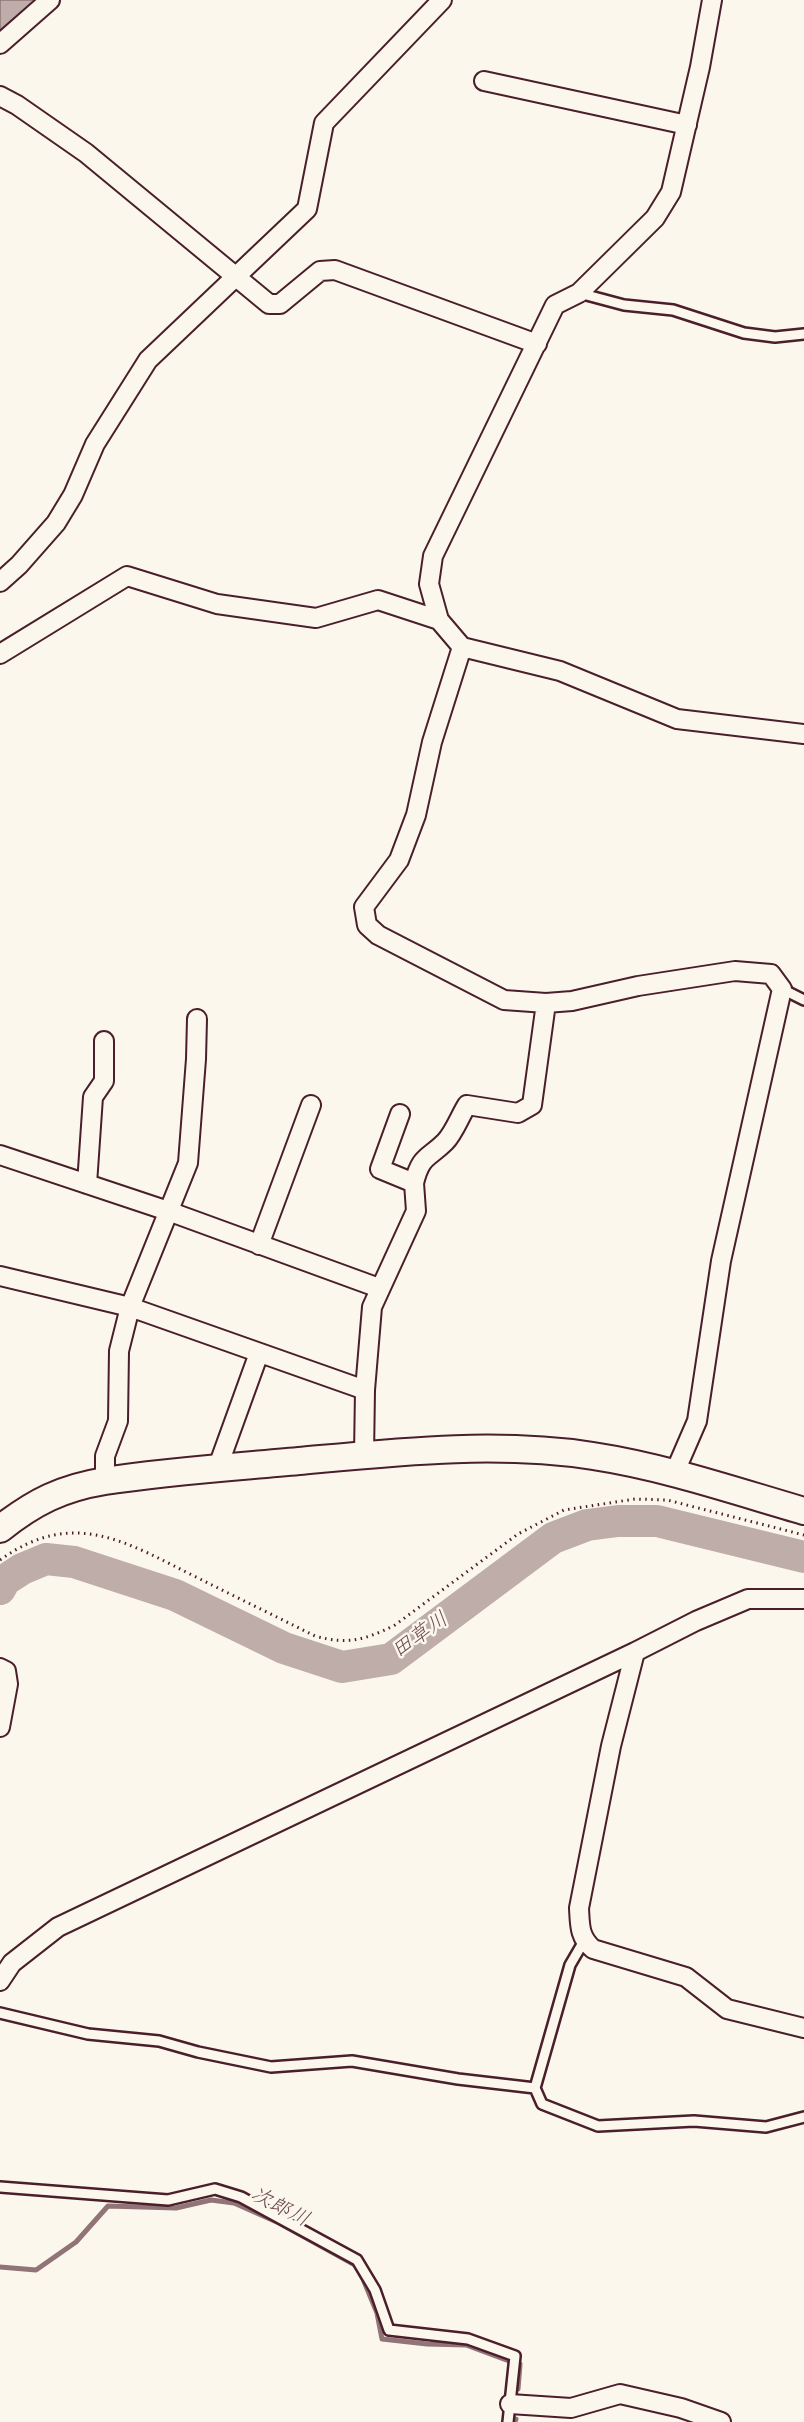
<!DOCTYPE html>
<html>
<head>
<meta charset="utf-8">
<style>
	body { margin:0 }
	canvas { display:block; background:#fbf7ec }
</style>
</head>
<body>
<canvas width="804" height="2422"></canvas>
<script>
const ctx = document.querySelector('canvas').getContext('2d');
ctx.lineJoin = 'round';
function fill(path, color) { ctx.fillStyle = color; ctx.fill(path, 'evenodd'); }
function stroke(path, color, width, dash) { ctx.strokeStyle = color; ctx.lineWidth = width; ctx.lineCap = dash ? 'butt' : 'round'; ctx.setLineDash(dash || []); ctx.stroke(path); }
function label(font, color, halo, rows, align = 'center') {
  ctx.font = font + ' "Comic Neue","Klee One",sans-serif'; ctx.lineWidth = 5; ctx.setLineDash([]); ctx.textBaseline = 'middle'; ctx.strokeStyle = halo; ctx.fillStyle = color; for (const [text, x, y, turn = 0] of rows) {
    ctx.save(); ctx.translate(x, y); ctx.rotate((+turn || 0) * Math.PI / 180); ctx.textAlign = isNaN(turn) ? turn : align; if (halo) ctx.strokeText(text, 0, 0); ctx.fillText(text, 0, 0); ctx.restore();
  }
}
const water = new Path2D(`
	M0,0H36L0,32Z`);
fill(water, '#bfadaa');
stroke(water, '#907477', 1.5);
stroke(new Path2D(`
	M0,2267L36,2270L76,2242L108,2206L176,2208L211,2200L234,2203L279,2223L355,2265L363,2279L377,2313L382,2339L427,2344L466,2345L509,2361
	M518,2389L520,2364
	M515,2422L516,2419`), '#907477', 5);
stroke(new Path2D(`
	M0,1589L5,1580L22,1569L46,1559L74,1562L175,1595L284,1648L342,1667L391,1659L553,1538L587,1525L618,1521H657L804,1557`), '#bfadaa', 32);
const lane = new Path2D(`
	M579,293L624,305L673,310L744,333L775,337L804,334
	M782,989L804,1000
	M584,1941L570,1965L535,2088L542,2104L598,2126L694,2121L766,2127L804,2117
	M0,2013L88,2034L159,2041L198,2052L271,2067L352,2061L458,2079L535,2088
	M0,2187L168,2200L215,2189L241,2197L357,2260L375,2290L389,2330L468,2339L515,2356L508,2422`);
const street = new Path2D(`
	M0,44L50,0
	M484,81L687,125
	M0,96L17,105L86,153L269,304H280L320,271L335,270L537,344
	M0,582L19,565L56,523L73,495L95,444L148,360L307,209L324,123L442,0
	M439,620L429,584L433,556L555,305L579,293L655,218L671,192L700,67L712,0
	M462,647L432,742L416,815L399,860L364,907L367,925L378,935L504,1000L546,1003L572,1001L638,986L735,971L771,974L782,989L721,1261L697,1421L674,1474
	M0,654L127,576L217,604L316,618L378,600L439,620L462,647L560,671L677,719L804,734
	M0,1155L168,1211L379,1288
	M414,1183C421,1155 428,1159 445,1142C454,1133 460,1116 467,1105L518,1113L532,1105L546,1003
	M87,1184L93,1097L104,1081V1041
	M259,1245L311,1105
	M0,1276L130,1307L365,1390
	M364,1455L365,1390L372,1307L416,1211L414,1183L380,1169L400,1114
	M217,1469L259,1353
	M105,1481V1456L118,1421L119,1351L130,1307L188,1163L196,1059L197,1019
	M635,1652L611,1746L579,1908C580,1925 579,1937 593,1949L686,1977L727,2009L804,2028
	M0,1668L6,1671L8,1684L0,1727
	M0,1981L12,1963L58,1927L635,1652L696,1621L748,1599H804
	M510,2404L571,2408L620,2394L681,2408L721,2422`);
const secondary = new Path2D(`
	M0,1529C34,1502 62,1488 105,1481C169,1471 234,1467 299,1461C396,1452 496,1441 593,1456C665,1467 735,1491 804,1511`);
stroke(lane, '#4a1f2b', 14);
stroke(street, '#4a1f2b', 22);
stroke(secondary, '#4a1f2b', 30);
stroke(new Path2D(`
	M0,1560C75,1506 129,1544 200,1579C238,1598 277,1617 315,1636C348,1645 365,1640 395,1625L518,1534L564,1510L635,1499L667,1500L804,1535`), '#4a1f2b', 3, [1.5, 4.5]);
stroke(lane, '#fbf7ec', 9);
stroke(street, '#fbf7ec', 18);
stroke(secondary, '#fbf7ec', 26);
label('italic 21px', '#6d4a51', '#fbf7ec', [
	["田草川",420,1635,-35],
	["次郎川",280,2207,27]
]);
</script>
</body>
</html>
